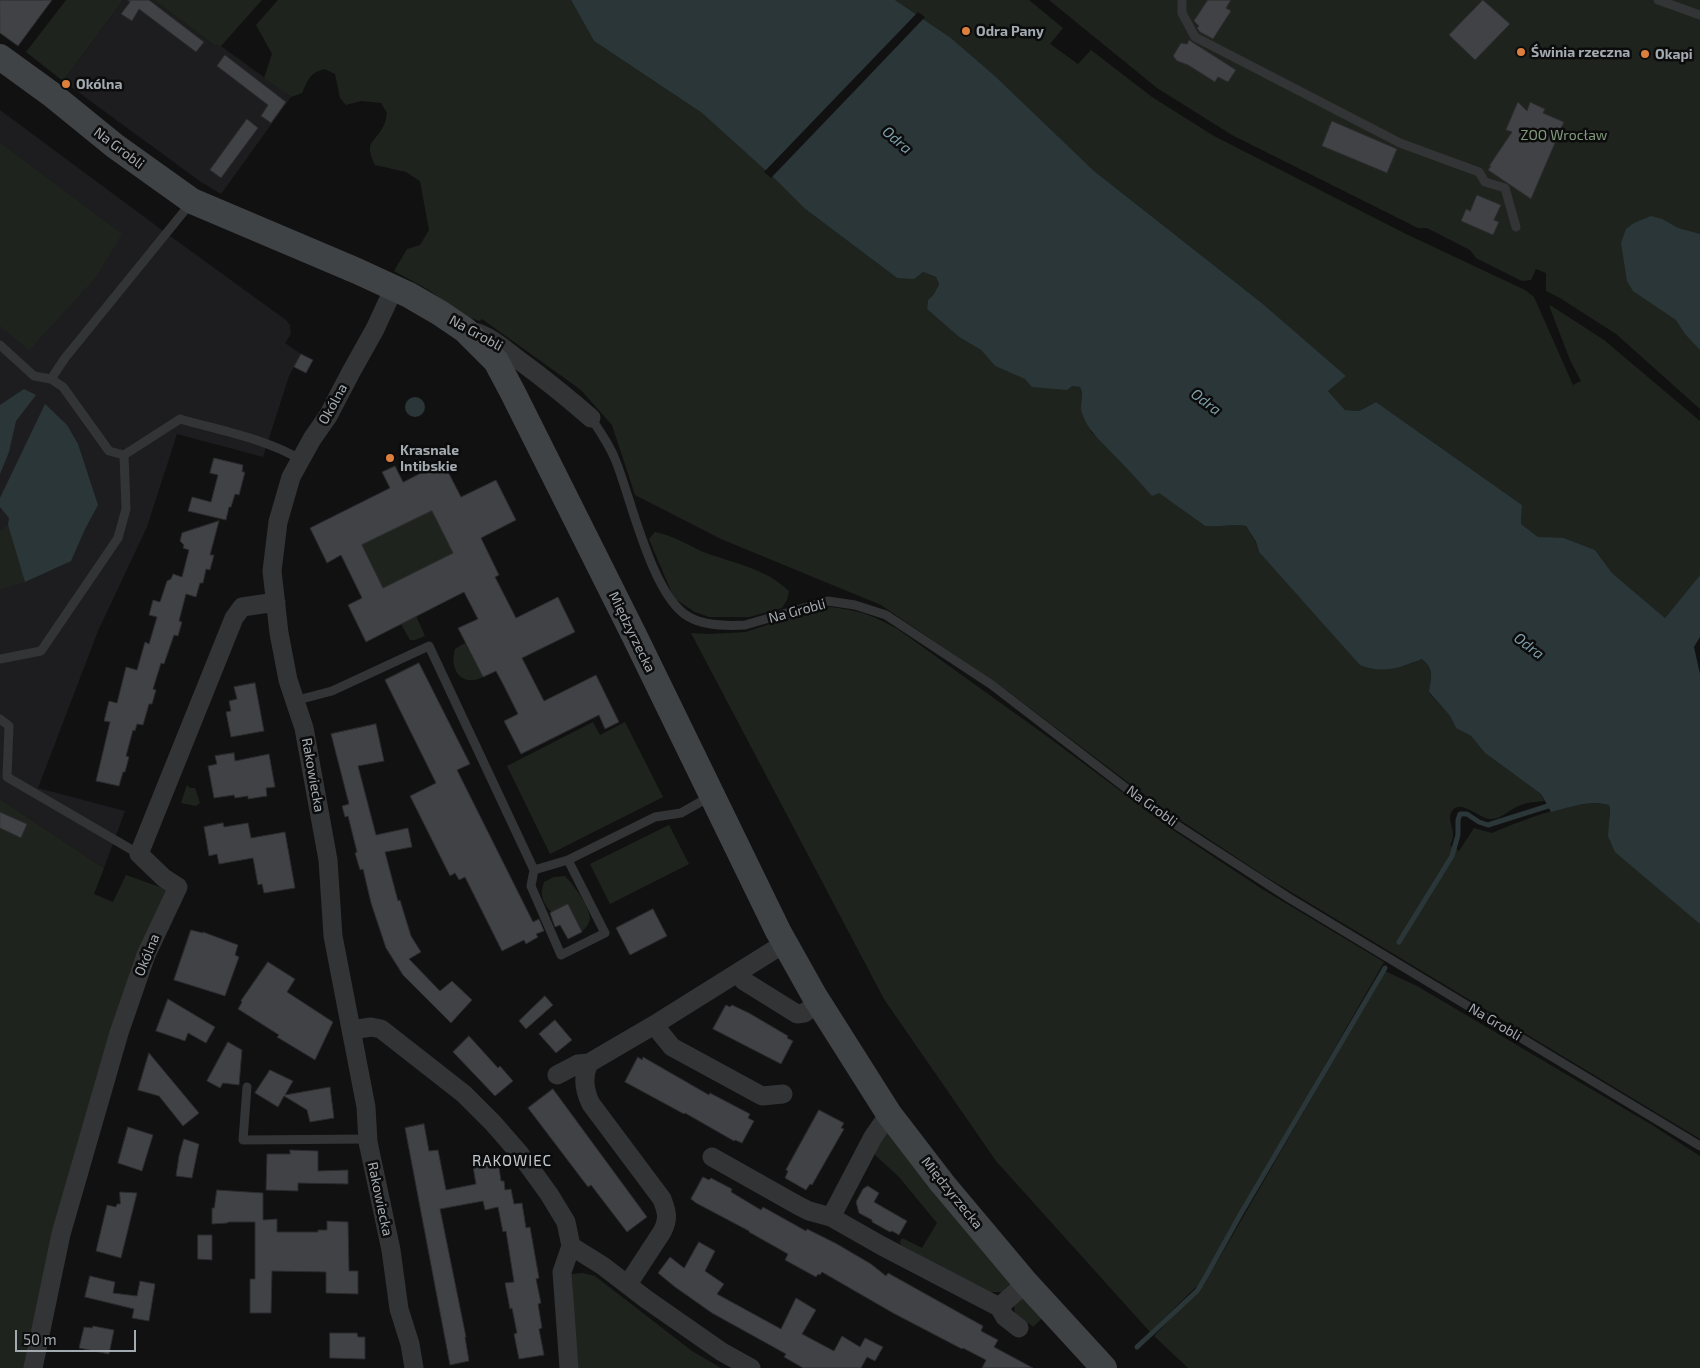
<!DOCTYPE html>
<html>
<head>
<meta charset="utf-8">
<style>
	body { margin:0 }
	#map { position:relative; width:1700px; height:1368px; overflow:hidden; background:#111112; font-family:"Exo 2",sans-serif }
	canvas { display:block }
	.scale { position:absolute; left:15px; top:1330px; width:121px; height:22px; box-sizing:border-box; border:2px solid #a3abb1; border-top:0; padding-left:6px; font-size:15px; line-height:18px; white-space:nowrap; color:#a3abb1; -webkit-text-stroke:4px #0c0c0d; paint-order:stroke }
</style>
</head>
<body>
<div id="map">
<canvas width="1700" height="1368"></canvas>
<div class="scale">50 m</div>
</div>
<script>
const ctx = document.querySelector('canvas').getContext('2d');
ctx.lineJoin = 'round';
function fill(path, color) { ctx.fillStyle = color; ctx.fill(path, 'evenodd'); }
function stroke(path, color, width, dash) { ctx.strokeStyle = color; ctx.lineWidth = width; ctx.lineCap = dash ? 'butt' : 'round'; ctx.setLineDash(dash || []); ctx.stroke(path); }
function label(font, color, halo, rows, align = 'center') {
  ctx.font = font + ' "Exo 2",sans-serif'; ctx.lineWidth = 5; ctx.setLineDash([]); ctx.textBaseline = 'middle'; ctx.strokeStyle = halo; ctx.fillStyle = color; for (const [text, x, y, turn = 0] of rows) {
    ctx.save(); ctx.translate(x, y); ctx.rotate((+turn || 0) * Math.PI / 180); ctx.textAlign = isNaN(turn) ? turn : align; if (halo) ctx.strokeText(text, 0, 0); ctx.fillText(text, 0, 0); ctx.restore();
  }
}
fill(new Path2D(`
	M123,0H154L214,45L221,46L291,97L221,194L201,182L63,81Z
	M0,110L166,233L286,320L290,325L291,334L285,343L301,354L289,376L263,457L177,434L147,527L98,631L38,788L125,811L104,868L0,799Z`), '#1d1d1f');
fill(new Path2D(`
	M66,0H123L63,81L26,52Z
	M154,0H262L221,46L214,45Z
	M278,0H571L594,41L702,113L775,179L804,208L897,278L923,272L936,277L939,284L934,294L928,300L927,309L959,337L981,350L995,366L1026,379L1080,387L1091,432L1158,492L1205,526C1219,528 1232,523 1246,526L1256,543L1259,552L1303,601L1404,666L1422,659C1435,670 1431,677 1429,693L1450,716L1456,728L1471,736L1485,753L1541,794L1544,801C1537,802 1528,802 1521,805C1510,808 1502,820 1490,819C1479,819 1461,798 1452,811C1447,818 1453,827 1453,834C1453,838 1452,842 1450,845L1459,851L1474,828L1492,833C1520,821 1579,797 1609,805L1610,810L1609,818L1700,924V1139L1263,875L1162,808L1006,690L881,605L721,539L635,495L612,425L581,390L482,319L480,321L467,317L427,289L394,271L407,249L420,245L429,230L420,181L406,172L375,165C363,140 375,144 384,125C386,121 386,116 387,113L381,103L361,101L346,105L340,98L335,74L325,69C309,73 308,80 302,93L291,97L264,78L272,54L256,25Z
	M895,0H1029L1063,28L1050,44L1078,64L1091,50L1152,97L1214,136L1406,234L1525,290L1534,297L1573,385L1581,381L1570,360L1550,308V305L1604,340L1700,421V575L1665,618L1612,573L1595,550L1564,538H1539L1521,524L1522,505L1376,402L1359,411L1345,410L1328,391L1346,376L1263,304L1094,171L996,77L951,38Z
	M1049,0H1700V409L1616,334L1560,298L1546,291V273L1536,269L1531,280L1522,281L1476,258L1470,250L1427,228H1418L1232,135L1157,88Z
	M0,143L122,234L95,278L29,350L0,326Z
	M432,511L453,553L383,588L362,545Z
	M8,525L25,582L0,589V531Z
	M655,532C674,536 684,543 701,551C731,563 764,567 789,591L787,600L782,608L749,617H709L695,612L674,598L649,539Z
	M828,607C860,610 872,615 899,630L1048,737L1173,830L1262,889L1384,962L1200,1283L1150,1332L996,1161L884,999L691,633L710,634L746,632L805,612Z
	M416,616L425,636L415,640H410L401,624Z
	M465,643L483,677C461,688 449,669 455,649Z
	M593,722L600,735L625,722L663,797L550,854L507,766Z
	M187,785L190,788H195L200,803L196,806L181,803Z
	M0,799L104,868L94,894L113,902L126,875L171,891L27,1368H0Z
	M669,825L689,864L610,904L590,864Z
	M565,876C573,884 589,906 590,918C590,924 585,928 582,932C563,921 534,909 544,882L554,877Z
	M1385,971L1417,986L1652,1125L1700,1156V1368H1188L1154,1336L1205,1283Z
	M887,1129L1012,1285L1003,1292H988L901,1245L900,1242L902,1238L922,1248L937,1223L899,1177L874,1154Z
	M583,1273L595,1276L692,1351L721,1368H575L572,1274Z
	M1021,1295L1045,1315L1033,1327L1029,1323L1026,1326L1015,1315L1014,1304Z`), '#1e241d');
fill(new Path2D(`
	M571,0H895L951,38L996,77L1094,171L1263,304L1346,376L1328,391L1345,410L1359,411L1376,402L1522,505L1521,524L1538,537L1564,538L1595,550L1612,573L1665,618L1700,575V637L1694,647L1700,674V924L1615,852L1608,836L1610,810L1609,805C1589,800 1571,807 1551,812L1541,794L1485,753L1471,736L1456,728L1450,716L1429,692C1431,677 1435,670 1422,659C1399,668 1383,674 1360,665L1259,552L1256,542L1246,526C1232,523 1219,528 1205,526L1159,493L1152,496C1139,481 1126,467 1112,453C1100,440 1088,431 1082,413C1079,403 1085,399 1080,387L1072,386L1067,390L1032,387L1025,379L995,366L981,350L959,337L927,309L928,300L934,294L939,284L936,277L923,272L914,279L897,278L804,208L775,179L702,113L594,41Z
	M1651,216L1662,219L1678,228L1700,234V350L1685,334L1676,320L1633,291L1627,281L1621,243L1626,229L1634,223Z
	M24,389L36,395L16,421L9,452L0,474V405Z
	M405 407a10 10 0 1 1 20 0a10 10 0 1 1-20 0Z
	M45,404L67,425L78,444L98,505L85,529L71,561L25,582L8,525L9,518L0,507V498Z`), '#2b3639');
fill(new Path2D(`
	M918,12L925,17L864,81L771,178L764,172Z`), '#111112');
stroke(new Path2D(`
	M1399,942L1452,856L1458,835V820L1460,814H1467L1479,822L1488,825L1548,806L1552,801
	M1137,1347L1197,1291L1205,1278L1240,1215L1385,968`), '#2b3639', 5);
const building = new Path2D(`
	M0,0H52L18,46L0,33Z
	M128,0H149L204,42L196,52L139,9L132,21L121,14L130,2Z
	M1208,0H1231L1226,8L1231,11L1213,39L1200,32L1197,28L1199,26L1194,21Z
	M1483,0L1510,24L1475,60L1449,35Z
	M1189,40L1236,70L1228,82L1218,77L1215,82L1188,65L1177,61L1173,56L1181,43L1187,44Z
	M225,55L286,102L271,123L261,116L268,105L217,66Z
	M1518,102L1527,111L1530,102L1545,109L1543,113L1564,122L1531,199L1488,170L1491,166H1489L1512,132L1506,130Z
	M247,119L258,128L221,178L210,170Z
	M1332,121L1397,149L1387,173L1322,146Z
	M1477,195L1501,205L1494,220L1499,222L1493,235L1461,221L1466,209L1470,211Z
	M301,354L313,360L306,373L294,367Z
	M214,458L243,465L242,472H245L239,495L235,494L231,507H229L226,520L188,511L192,497L211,502L218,475L210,473Z
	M443,462L461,497L496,480L516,520L481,538L499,575L495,577L516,618L558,597L575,632L522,658L544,701L596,675L619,722L605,729L599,715L521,754L504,721L518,714L504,686L496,671L483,677L458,628L478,619L464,592L366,642L348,605L362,598L341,555L327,563L310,528L390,488L382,472L395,466L403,482ZM432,511L453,553L383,588L362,545Z
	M219,521L210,555H214L210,570L206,569L203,583H200L196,597L186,594L179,621L182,622L178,636L174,635L164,664L161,663L153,689L156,690L152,704H149L143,725L137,724L135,731L133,730L126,756L129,757L125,772H123L119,786L96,781L110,722L104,721L109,701L117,703L126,667L137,670L145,642L149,644L157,617L149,615L153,600L160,602L167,581L171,579L173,574L182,577L189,550L183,548L184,545L180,541L182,533Z
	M419,663L470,764L457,770L533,922L539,919L544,931L536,934L538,937L526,944L524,940L502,951L465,877L459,880L455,873L450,876L410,796L436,783L385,680Z
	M255,683L264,731L231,737L226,712L231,711L229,701L237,699L234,687Z
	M376,724L384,761L358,766L376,835L408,828L412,847L385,852L398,901L400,900L411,936L421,952L409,959L440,991L452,981L472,1000L451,1023L403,975L386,948L371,903L363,869L360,870L355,853L357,852L348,816L345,817L342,806L349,804L331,734Z
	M234,753L235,761L269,754L275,787L266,788L267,796L248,799V796L235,798L234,795L214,798L208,766L217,764L215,756Z
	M0,812L27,824L21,838L0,828Z
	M223,823L224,827L248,823L251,838L285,832L295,888L264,893L262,884L258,885L253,858L219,864L217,854L209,856L204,827Z
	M568,904L582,932L568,939L560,925L555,927L550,913Z
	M653,909L667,936L630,955L616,928Z
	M191,930L203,933V932L238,945L235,955L239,957L225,996L174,980Z
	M268,962L295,979L287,992L333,1022L315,1060L277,1037L279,1035L238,1009L242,1002L241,1001Z
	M545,996L553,1005L526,1029L519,1021Z
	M168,999L215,1027L206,1043L188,1033L185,1041L156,1031Z
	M726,1005L730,1007L732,1005L749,1013L788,1036L787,1038L793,1041L781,1064L713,1029Z
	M555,1020L572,1040L556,1053L539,1034Z
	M469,1036L498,1068L500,1066L513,1081L495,1096L453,1052Z
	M228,1042L242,1050L239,1085L223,1083L220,1088L207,1081Z
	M149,1053L199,1113L183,1126L159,1096L138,1090Z
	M638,1057L642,1060L643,1057L709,1095L710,1093L750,1114L748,1118L754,1121L742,1143L735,1140L734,1141L685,1113L684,1114L625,1082Z
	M270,1070L293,1081L285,1095L330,1087L334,1118L310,1122L307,1110L284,1096L278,1107L255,1093Z
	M553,1089L647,1217L627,1232L591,1185L588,1187L528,1108Z
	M819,1110L844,1123L841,1128L844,1129L812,1185L810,1184L806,1190L785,1178L788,1171L786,1170Z
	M424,1124L429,1151L438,1150L446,1190L476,1184L472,1161L492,1157L494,1168L499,1167L501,1181H504L505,1190L511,1189L514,1204L522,1203L526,1228L530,1227L539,1278L536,1279L541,1303L538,1304L542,1328L539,1329L544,1355L519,1359L514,1334L517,1333L512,1308L510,1309L505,1283L514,1282L506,1231L503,1232L498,1207L485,1210L483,1201L440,1209L466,1337H465L469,1361L450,1365L405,1128Z
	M128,1127L153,1135L142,1171L118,1163Z
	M184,1139L199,1144L192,1178L176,1176L179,1156Z
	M290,1150L318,1151V1171L348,1170V1184L298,1183V1191L266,1190L267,1154H290Z
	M703,1177L709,1180L711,1178L732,1189L731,1192L761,1210L763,1207L806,1231L807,1229L837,1244L871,1264L886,1276L888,1273L983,1326L981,1331L998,1340L994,1347L1033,1368H982L986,1360L963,1348L962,1349L893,1313L822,1272L820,1275L818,1274L816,1277L785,1260L788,1254L749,1232V1231L696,1203L691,1199Z
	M868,1186L879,1193L874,1202L907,1221L899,1235L892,1231L890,1232L872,1222V1220L859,1213L856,1202L863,1189Z
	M217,1190L263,1193V1220L277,1219V1232H318V1230H327V1221L348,1222L349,1271H358V1294L326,1293V1272L272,1271L271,1313H250V1279H255V1222H229L227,1223L212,1224V1208H214Z
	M120,1192L137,1193L121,1258L96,1251L107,1205L116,1207L117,1204H120Z
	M198,1235H212V1260L198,1259Z
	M699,1242L715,1251L705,1271L724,1284L717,1294L781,1329L796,1298L816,1310L802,1334L834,1351L842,1336L860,1347L865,1338L883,1347L875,1361L867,1357L861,1368H803L784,1357L786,1354L712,1313L675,1287L658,1273L670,1257L684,1268Z
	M90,1276L115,1282L113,1293L137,1296L140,1281L155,1284L149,1321L132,1318L134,1309L85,1297Z
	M93,1326L114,1330L109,1354L79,1348L84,1327L92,1328Z
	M330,1333H357L358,1337H365V1359L330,1358Z`);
fill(building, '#404245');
stroke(building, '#2b2b2e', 1);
stroke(new Path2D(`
	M1182,0V13L1195,37L1400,143L1479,172L1485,182L1505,188L1516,227
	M1658,0L1700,15
	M0,345L34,376L51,379L65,358L190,204
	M51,379L63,387L109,451L124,455
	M591,418C601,433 611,447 617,464C632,503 653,597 689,617C705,626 728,626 745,625L828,601L855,605L886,615L992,685L1161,815L1289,898L1700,1146
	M124,455L180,419C218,430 268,439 301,460
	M0,659L41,651L118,538L126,509L124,455
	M294,701L332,691L429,646L534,870L531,886L561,955L605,933L568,860L534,870
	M0,719L9,726L7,777L139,854
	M568,860L655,817L681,813L711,796
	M247,1087L243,1140L368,1139`), '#323436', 9);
stroke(new Path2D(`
	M394,288L375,329L351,372L328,416L312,439L291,477L278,522L272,571L279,633L288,680L304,728L328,860L333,936L366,1107L368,1142L391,1250L399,1309L410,1344L414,1368
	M474,332C490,336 503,348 516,358C542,377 567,397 591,418
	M737,973L744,981L797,1014L804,1013L819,1003
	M654,1025L672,1047L762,1096L783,1094
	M352,1030L371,1027L381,1029L464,1094L493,1123L520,1154L549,1194L566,1222L571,1246L562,1272L569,1368
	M557,1075L578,1064L589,1063
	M712,1157L799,1206L809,1211L831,1217L882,1246L999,1307L1026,1283
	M831,1217L873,1137L889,1114
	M571,1246L603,1266L646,1299L722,1352L751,1368
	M628,1284L662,1232C669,1219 667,1212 662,1199L591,1104C584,1090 582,1077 589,1063L654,1025L785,943
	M999,1307L1005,1317L1019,1328
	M33,1368L61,1234L119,1033L146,955L178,887L164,878L139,854L234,618L242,607L276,602`), '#323436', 19);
stroke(new Path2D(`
	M0,57L51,94L115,146L192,201L357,271L409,295L440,313L465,330L496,361L513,393L635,637L778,931L815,997L889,1114L942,1183L1026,1283L1104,1368`), '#404346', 26);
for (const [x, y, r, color] of [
	[966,31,5,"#de803d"],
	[1521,52,5,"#de803d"],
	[1645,54,5,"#de803d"],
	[66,84,5,"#de803d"],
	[390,458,5,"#de803d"]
]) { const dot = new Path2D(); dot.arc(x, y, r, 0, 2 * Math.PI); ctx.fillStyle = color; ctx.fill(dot); stroke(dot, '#0c0c0d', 2); }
label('bold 14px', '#a3abb1', '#0c0c0d', [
	["Odra Pany",976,31],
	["Świnia rzeczna",1531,52],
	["Okapi",1655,54],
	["Okólna",76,84],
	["Krasnale",400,450],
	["Intibskie",400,466]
], 'left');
label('14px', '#819a7c', '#0c0c0d', [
	["ZOO Wrocław",1564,135]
]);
label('14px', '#a3abb1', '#0c0c0d', [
	["Na Grobli",119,148,37],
	["Na Grobli",476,333,29],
	["Okólna",333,404,-61],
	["Na Grobli",797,611,-15],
	["Międzyrzecka",632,632,64],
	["Rakowiecka",313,775,80],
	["Na Grobli",1152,806,36],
	["Okólna",147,955,-68],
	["Na Grobli",1495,1022,31],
	["Międzyrzecka",952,1193,51],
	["Rakowiecka",380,1199,78]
]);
label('italic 15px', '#7d9fa9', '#0c0c0d', [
	["Odra",897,140,41],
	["Odra",1206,402,37],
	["Odra",1529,646,37]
]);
ctx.letterSpacing = '1px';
label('15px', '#c4c9ce', '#0c0c0d', [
	["RAKOWIEC",512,1161]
]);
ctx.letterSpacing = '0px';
</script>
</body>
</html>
